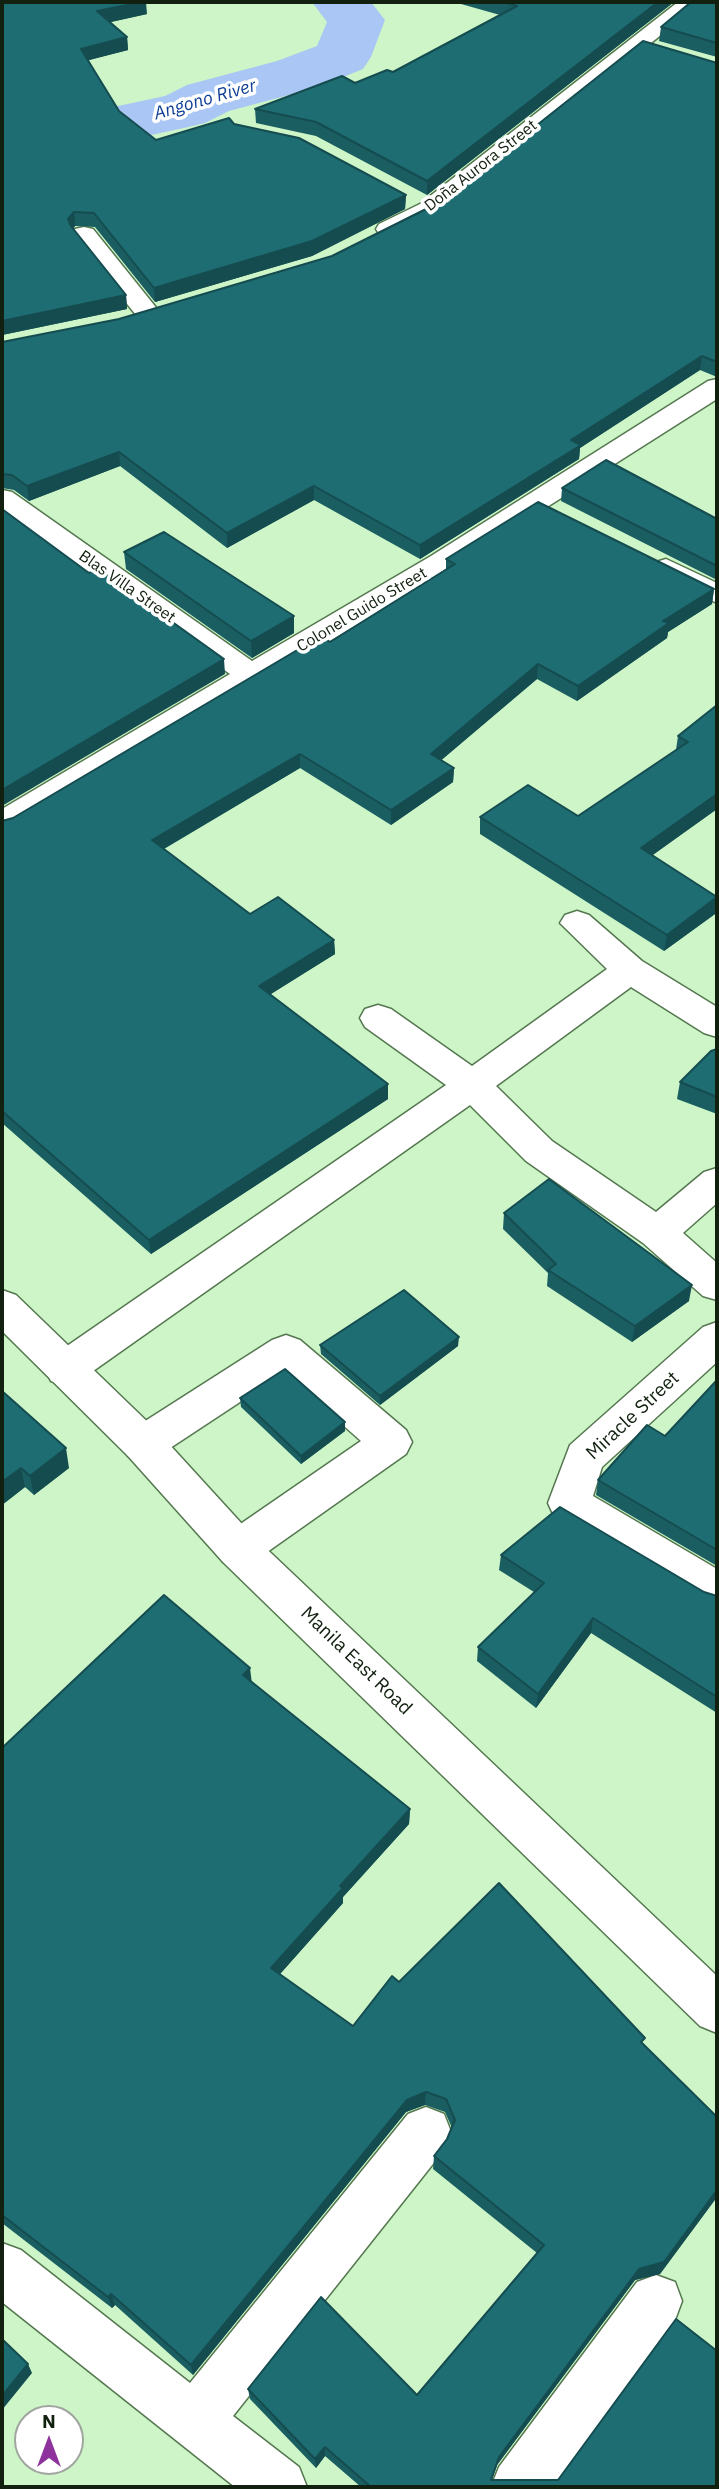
<!DOCTYPE html>
<html>
<head>
<meta charset="utf-8">
<style>
	body { margin:0 }
	#map { position:relative; width:719px; height:2489px; overflow:hidden; background:#cdf5c7; font-family:"IBM Plex Sans",sans-serif }
	canvas { display:block }
	.frame { position:absolute; inset:0; border:4px solid #11200f; pointer-events:none }
	.north { position:absolute; left:14px; top:2405px; width:70px; height:70px; box-sizing:border-box; background:#fff; border:2px solid #a0a69f; border-radius:50%; rotate:0deg; font-size:19px; font-weight:700; line-height:28px; text-align:center; color:#11200f }
	.north::after { content:''; display:block; margin:auto; width:24px; height:32px; background:#8e339e; clip-path:polygon(50% 0,100% 100%,50% 72%,0 100%) }
</style>
</head>
<body>
<div id="map">
<canvas width="719" height="2489"></canvas>
<div class="frame"></div>
<div class="north">N</div>
</div>
<script>
const ctx = document.querySelector('canvas').getContext('2d');
ctx.lineJoin = 'round';
function fill(path, color) { ctx.fillStyle = color; ctx.fill(path, 'evenodd'); }
function stroke(path, color, width, dash) { ctx.strokeStyle = color; ctx.lineWidth = width; ctx.lineCap = dash ? 'butt' : 'round'; ctx.setLineDash(dash || []); ctx.stroke(path); }
function label(font, color, halo, rows, align = 'center') {
  ctx.font = font + ' "IBM Plex Sans",sans-serif'; ctx.lineWidth = 7; ctx.setLineDash([]); ctx.textBaseline = 'middle'; ctx.strokeStyle = halo; ctx.fillStyle = color; for (const [text, x, y, turn = 0] of rows) {
    ctx.save(); ctx.translate(x, y); ctx.rotate((+turn || 0) * Math.PI / 180); ctx.textAlign = isNaN(turn) ? turn : align; if (halo) ctx.strokeText(text, 0, 0); ctx.fillText(text, 0, 0); ctx.restore();
  }
}
fill(new Path2D(`
	M312,2H371L385,20L371,57L363,69L319,87L229,111L205,123L184,128L76,151L2,157V121L76,115L165,96L187,85L277,61L317,46L327,22Z`), '#aac6f5');
const minor = new Path2D(`
	M678,2H702L438,214L397,234H379L376,229L379,224L420,204Z
	M84,227L93,229L158,310L162,315L158,320H140L75,239L72,234L75,229Z
	M717,379V399L451,568L14,831L2,834V809L230,674L2,511V490L12,492L252,661L431,556L708,381Z
	M666,559L717,583V603L656,574L651,568L656,562Z
	M577,911L589,915L642,961L717,1007V1037L704,1033L631,987L496,1086L552,1141L656,1212L704,1172L717,1168V1203L683,1233L717,1263V1300L703,1296L643,1243L526,1161L470,1105L79,1381L65,1385L51,1381L45,1369L51,1357L446,1085L365,1027L360,1018L365,1009L378,1005L391,1009L472,1066L607,969L560,923L565,915Z
	M717,1322V1362L602,1467L593,1496L717,1569V1610L702,1604L554,1516L548,1503L570,1445L703,1327Z
	M286,1335L300,1340L406,1430L412,1442L406,1454L253,1562L238,1567L223,1562L217,1549L223,1536L361,1441L284,1373L158,1456L143,1461L128,1456L122,1444L128,1432L272,1340Z
	M426,2107L444,2114L451,2132L444,2150L233,2416L299,2467L307,2487H235L2,2302V2243L21,2250L190,2383L408,2114Z
	M656,2275L675,2282L682,2301L675,2320L553,2487H491L499,2467L637,2282Z`);
const major = new Path2D(`
	M2,1290L16,1295L158,1432L253,1536L717,1976V2033L700,2026L223,1562L128,1456L2,1331Z`);
stroke(minor, '#54774f', 3);
stroke(major, '#54774f', 3);
fill(minor, '#fff');
fill(major, '#fff');
fill(new Path2D(`
	M2,2L147,14L110,22L127,37L128,50L88,60L119,111L156,140L234,124L406,195L405,209L312,256L155,302L95,227L75,226L73,229L126,295L127,309L2,335Z
	M454,2H674L427,195L316,136L256,123L255,109L393,72L500,15Z
	M717,2V57L659,41L661,27Z
	M717,63V377L700,370L580,448L579,459L420,559L314,500L227,548L120,466L29,501L14,490L2,488V342L119,319L332,256Z
	M562,488L717,519V580L561,501Z
	M124,552L294,616V633L252,658L126,569Z
	M446,559L714,589L712,604L668,632L667,638L577,701L537,679L441,760L454,768L453,782L391,825L300,768L164,849L250,914L334,940L335,954L270,994L388,1099L151,1254L2,1123V821L13,818L330,642L446,569Z
	M717,705V809L652,855L717,897L715,914L664,951L480,834V817L578,816L676,750L678,736Z
	M717,1049V1114L677,1099L680,1082Z
	M504,1213L689,1301L632,1342L547,1286L548,1273L503,1229Z
	M320,1345L458,1346L380,1405L321,1354Z
	M717,1380V1566L596,1495L598,1480L665,1436Z
	M2,1391L69,1468L34,1495L25,1487L2,1505Z
	M240,1398L345,1422V1431L301,1464L241,1407Z
	M501,1555L704,1592L717,1596V1713L591,1633L536,1708L477,1661L478,1647L534,1592L499,1570Z
	M251,1682L410,1809L409,1824L343,1897V1903L280,1974L353,2026L399,1982L643,2044L717,2117V2197L660,2274L635,2280L497,2465L492,2480L717,2487H361L325,2456L316,2468L250,2399L248,2389L417,2395L537,2253L433,2169L434,2156L447,2139L452,2128L445,2112L425,2105L406,2112L193,2375L115,2305L112,2308L2,2223V1748Z`), '#1a5e62');
fill(new Path2D(`
	M143,2H146L147,14L98,25L97,11Z
	M658,2H674L427,195V181Z
	M127,37L128,50L82,62L81,49Z
	M406,195L405,209L312,256L155,302L154,288Z
	M74,212L75,226L70,233L68,219Z
	M126,295L127,309L2,335V321Z
	M702,356L700,370L580,448L579,459L420,559V545L571,440Z
	M119,452L120,466L29,501L27,486Z
	M314,486V500L227,548V533Z
	M714,589L712,604L668,632L667,638L577,701L578,686L663,621Z
	M294,616V633L252,658L251,641Z
	M224,659L225,674L2,806V790Z
	M538,664L537,679L431,769V754Z
	M300,754V768L153,855L152,840Z
	M454,768L453,782L391,825V810Z
	M717,794V809L639,865L641,848Z
	M717,897L715,914L664,951L667,935Z
	M334,940L335,954L260,1001L259,986Z
	M388,1084V1099L151,1254L149,1240Z
	M692,1285L689,1301L632,1342L635,1326Z
	M459,1337L458,1346L380,1405V1396Z
	M345,1422V1431L301,1464V1456Z
	M66,1448L69,1468L34,1495L30,1476Z
	M21,1468L25,1487L2,1505V1482Z
	M593,1618L591,1633L536,1708L538,1694Z
	M250,1668L252,1684L243,1675Z
	M410,1809L409,1824L343,1897V1903L273,1982L271,1968L340,1886Z
	M426,2092L425,2105L406,2112L193,2375L191,2365L407,2100Z
	M717,2190V2197L660,2274L635,2280L497,2465L489,2487L499,2457L639,2269Z
	M111,2294L115,2305L112,2308L108,2297Z
	M28,2364L32,2373L2,2410V2396Z
	M325,2447V2456L316,2468L315,2459Z`), '#154c50');
const building = new Path2D(`
	M2,2H143L97,11L127,37L81,49L119,111L156,140L229,118L234,124L299,138L406,195L312,241L154,288L94,213L74,212L68,219L71,226L126,295L2,321Z
	M503,2H658L427,181L316,122L255,109L342,76L355,83L387,70L393,72L517,6Z
	M691,2H717V43L661,27Z
	M643,41L717,63V362L702,356L571,440L581,445L420,545L314,486L227,533L119,452L27,486L12,475L2,474V342L119,319L332,256L440,202Z
	M606,460L717,519V566L562,488Z
	M538,502L714,589L663,621L669,623L578,686L538,664L431,754L454,768L391,810L300,754L152,840L250,914L278,897L334,940L259,986L388,1084L149,1240L2,1111V821L13,818L321,636L330,642L455,564L446,559Z
	M2,509L89,573L97,568L224,659L2,790Z
	M164,532L294,616L251,641L124,552Z
	M717,705V794L641,848L717,897L667,935L480,817L528,785L578,816L688,742L678,736Z
	M717,1049V1097L680,1082L711,1051Z
	M549,1179L692,1285L635,1326L548,1270L556,1264L504,1213Z
	M404,1290L459,1337L380,1396L320,1345Z
	M285,1369L345,1422L301,1456L240,1398Z
	M717,1380V1550L598,1480L647,1425L665,1436Z
	M2,1391L66,1448L30,1476L21,1468L2,1482Z
	M560,1507L704,1592L717,1596V1697L593,1618L538,1694L478,1647L544,1583L501,1555Z
	M164,1595L250,1668L243,1675L410,1809L340,1886L343,1888L271,1968L353,2026L392,1976L399,1982L499,1883L645,2038L641,2042L717,2117V2190L664,2262L639,2269L499,2457L491,2480H558L676,2319L717,2351V2487H371L325,2447L315,2459L248,2389L321,2297L417,2395L544,2245L434,2156L447,2139L455,2120L446,2099L426,2092L407,2100L191,2365L111,2294L108,2297L2,2215V1748Z
	M2,2339L28,2364L2,2396Z`);
fill(building, '#1e6d72');
stroke(building, '#154c50', 2);
label('16px', '#11200f', '#fff', [
	["Doña Aurora Street",481,166,-38],
	["Blas Villa Street",127,587,35],
	["Colonel Guido Street",362,610,-31]
]);
label('italic 18px', '#0d3e96', '#fff', [
	["Angono River",205,100,-16]
]);
label('19px', '#11200f', '#fff', [
	["Miracle Street",633,1416,-43],
	["Manila East Road",356,1661,44]
]);
</script>
</body>
</html>
